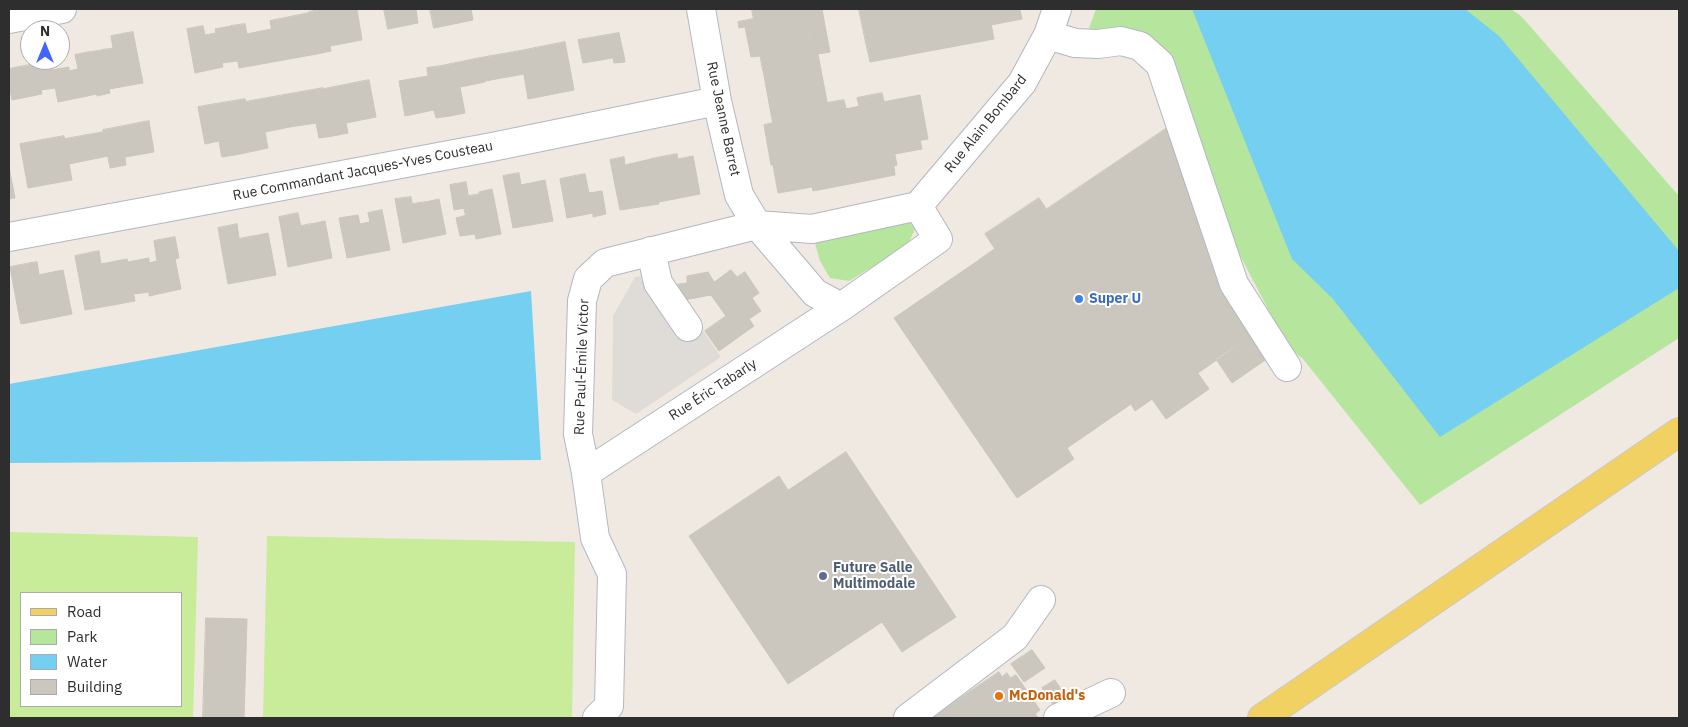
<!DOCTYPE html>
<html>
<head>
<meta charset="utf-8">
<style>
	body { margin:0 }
	#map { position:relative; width:1688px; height:727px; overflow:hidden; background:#efe9e1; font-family:"IBM Plex Sans",sans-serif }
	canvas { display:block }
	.frame { position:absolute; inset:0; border:10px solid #2e2e2e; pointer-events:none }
	.legend { position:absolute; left:20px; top:592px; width:162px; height:115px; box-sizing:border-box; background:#fff; border:1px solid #ababab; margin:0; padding:6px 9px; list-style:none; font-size:15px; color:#2e2e2e }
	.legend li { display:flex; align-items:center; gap:10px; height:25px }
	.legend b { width:25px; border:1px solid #ababab }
	.north { position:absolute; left:20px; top:20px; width:50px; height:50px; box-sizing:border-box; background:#fff; border:1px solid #ababab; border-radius:50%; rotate:0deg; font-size:14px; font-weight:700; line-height:20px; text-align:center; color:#2e2e2e }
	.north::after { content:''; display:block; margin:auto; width:18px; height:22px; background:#4264fb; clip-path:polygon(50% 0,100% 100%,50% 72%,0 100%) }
</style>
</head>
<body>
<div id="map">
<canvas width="1688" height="727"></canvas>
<div class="frame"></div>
<ul class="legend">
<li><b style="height:6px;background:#f2d163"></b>Road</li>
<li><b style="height:14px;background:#b6e59e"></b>Park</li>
<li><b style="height:14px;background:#75cff0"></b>Water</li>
<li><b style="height:14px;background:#cbc7bf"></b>Building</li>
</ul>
<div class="north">N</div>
</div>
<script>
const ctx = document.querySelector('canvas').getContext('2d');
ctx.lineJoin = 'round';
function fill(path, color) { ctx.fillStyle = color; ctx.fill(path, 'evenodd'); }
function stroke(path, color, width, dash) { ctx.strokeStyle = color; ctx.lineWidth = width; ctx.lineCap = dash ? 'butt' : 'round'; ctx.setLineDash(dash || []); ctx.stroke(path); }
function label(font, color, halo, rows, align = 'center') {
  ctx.font = font + ' "IBM Plex Sans",sans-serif'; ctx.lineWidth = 4; ctx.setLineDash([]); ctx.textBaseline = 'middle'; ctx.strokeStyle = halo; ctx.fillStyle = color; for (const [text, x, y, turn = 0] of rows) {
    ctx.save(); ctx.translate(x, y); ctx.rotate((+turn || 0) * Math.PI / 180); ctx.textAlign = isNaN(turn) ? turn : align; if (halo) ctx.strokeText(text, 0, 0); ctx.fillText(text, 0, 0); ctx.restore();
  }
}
fill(new Path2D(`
	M1096,9H1511L1521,16L1679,196V338L1420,505L1303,359L1288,347L1233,242L1175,82L1088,31Z
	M908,220L915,229L907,246L849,281L830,278L820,261L815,243L837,236Z`), '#b6e59e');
fill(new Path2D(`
	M9,532L198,537L193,718H9ZM21,593H181V706H21Z
	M267,536L575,542L572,718H263Z`), '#c9ec9a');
fill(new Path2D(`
	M664,273L721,357L636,414L612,400L613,316L635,277Z`), '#dfdcd8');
fill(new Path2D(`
	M1192,9H1465L1499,36L1679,251V288L1440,437L1333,299L1292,259Z
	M531,291L541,460L9,463V384Z`), '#75cff0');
const building = new Path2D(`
	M324,9L325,13L335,12L334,9H357L362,40L330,46L331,51L317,54L309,12Z
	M324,9H334L335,12L325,13Z
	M384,9H416L418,23L388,29Z
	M430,9H471L473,20L434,28Z
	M752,9H822L826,31L814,33L829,112L920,95L928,139L893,145L897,165L811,181L812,187L778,193L773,165L781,164L771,114L779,113L771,68L763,70Z
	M859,9H1020V10L990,16L992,29L868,52Z
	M1020,10L1022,19L991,25L990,16Z
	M309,13L317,54L278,61L270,21Z
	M753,19L755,25L739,28L738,22Z
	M245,24L247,34L271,29L278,61L239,68L231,26Z
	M755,25L760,56L751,57L745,27Z
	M203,26L205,35L216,33L215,29L231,26L237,61L222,63L223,67L195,73L187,29Z
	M992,29L994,39L870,62L868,52Z
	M826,31L830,52L818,54L814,33Z
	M133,32L143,83L109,89L110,93L97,96L89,52L102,50L103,54L110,53L109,49L113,48L111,36Z
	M619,33L624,56L583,63L578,40Z
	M565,42L574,90L528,99L520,51Z
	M109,49L110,53L103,54L102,50Z
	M520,51L524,74L485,81L480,58Z
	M89,52L97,94L58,102L52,70L69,67V71L78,69L75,55Z
	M624,56L625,62L614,63L613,58Z
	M480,58L485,82L460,87L465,113L450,116L441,66Z
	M50,61L55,88L41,90L42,94L12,100L9,84V69Z
	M441,66L450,116L436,118L434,110L405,116L399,81L428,76L427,68Z
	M771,68L779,113L771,114L763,70Z
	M369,80L376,117L346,123L348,133L333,136L324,89Z
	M323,88L333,136L319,138L316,123L290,127L284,95Z
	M882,93L884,102L859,106L857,98Z
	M284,95L290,127L265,132L268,148L254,151L245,102Z
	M245,99L254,151L240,154L239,150L221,153L219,141L205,144L198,107Z
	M844,100L846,109L829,112L827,103Z
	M149,121L154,152L125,157L126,165L110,168L103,130Z
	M773,123L781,164L771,165L764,125Z
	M1170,126L1258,331L1198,373L1195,369L1135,411L1131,404L1067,448L1074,459L1017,498L894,318L979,260L989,275L1059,228L1047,209Z
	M104,132L108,156L69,164L65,139Z
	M64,136L72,180L28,188L20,144Z
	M920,140L922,149L895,154L893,145Z
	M239,150L240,154L222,157L221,153Z
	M677,154L678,159L693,156L700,194L659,202L651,159Z
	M624,157L625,165L651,159L659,204L620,210L610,160Z
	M894,166L895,175L865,181L863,172Z
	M9,167L15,198L9,199Z
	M863,172L865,181L813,191L811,181Z
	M519,173L521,185L545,180L553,221L513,228L503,176Z
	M585,174L589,193L602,191L606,214L593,217V213L567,218L560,179Z
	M466,182L469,200L481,198L479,192L492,189L501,234L476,239L475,234L460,236L456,218L471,214L470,207L454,210L450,185Z
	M480,194L481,198L469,200V196Z
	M411,197L413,208L426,206V202L439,199L446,234L403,243L395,199Z
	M1039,198L1059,228L1025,251L1015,235L995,249L985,234Z
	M426,202V206L413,208V204Z
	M464,207H470L471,214L466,216Z
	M382,210L390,250L347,258L339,218L358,215L360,224L370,222L368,213Z
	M298,213L302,232L312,230L311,224L325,221L332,258L288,267L279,217Z
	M237,224L240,244L255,241L254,236L268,233L276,275L228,284L218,228Z
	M311,224L312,230L302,232L301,226Z
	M1015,235L1025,251L989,275L979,260Z
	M254,236L255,241L240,244L239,239Z
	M175,237L179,258L175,259L181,289L149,296V292L134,294L128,262L149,258V263L157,261L154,241Z
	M99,251L101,264L127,259L135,301L85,310L75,256Z
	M37,262L39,274L33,276L31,263Z
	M31,263L33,276L63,270L72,314L37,321L35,306L18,310L10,267Z
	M731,270L737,277L711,295L684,300L673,285L687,283V276L708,272L714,282Z
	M745,272L759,293L726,316L711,295Z
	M752,298L761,311L749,319L754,326L719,351L705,331Z
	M35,306L37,321L21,324L18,310Z
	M1258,331L1274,354L1232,383L1216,359Z
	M1195,369L1209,389L1166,419L1152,399Z
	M846,452L956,617L902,652L882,622L788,684L689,536L779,476L788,490Z
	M206,618L247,619L244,718H203Z
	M1032,650L1045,668L1024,682L1011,664Z
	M999,672L1002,677L942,718H931Z
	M1007,673L1038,718H942L1002,677Z
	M1016,675L1040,710L1035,714L1011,678Z
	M1055,680L1066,697L1054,706L1042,688Z`);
fill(building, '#cbc7bf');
stroke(building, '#cbc5ba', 1);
const minor = new Path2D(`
	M701,9L717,101L739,195L757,225L815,293L841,307
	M9,19L62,9
	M1048,35L1075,43L1098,44L1121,41L1140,46L1160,64L1234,284L1287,367
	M918,206L1022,83L1048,35L1057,9
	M9,237L492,147L717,101
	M651,251L658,283L688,327
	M586,473L841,307L938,239L918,206
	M597,718L609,706L612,574L595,538L586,473L578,434L582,301L588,279L605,263L757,225L812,229L918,206
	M908,718L1015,637L1041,600
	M1058,718L1111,693`);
const major = new Path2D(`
	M1262,718L1679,432`);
stroke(minor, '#b4b7c1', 30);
stroke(major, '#c9c9c9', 30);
stroke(minor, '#fff', 28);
stroke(major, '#f2d163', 28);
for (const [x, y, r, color] of [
	[1079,299,5,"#3f7fe0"],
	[823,576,5,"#5c6f8a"],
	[999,696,5,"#e8710a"]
]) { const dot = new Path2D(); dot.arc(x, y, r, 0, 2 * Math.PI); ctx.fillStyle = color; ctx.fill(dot); stroke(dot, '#fff', 2); }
label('14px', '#2e2e2e', '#fff', [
	["Rue Jeanne Barret",723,119,78],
	["Rue Alain Bombard",986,124,-51],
	["Rue Commandant Jacques-Yves Cousteau",363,171,-11],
	["Rue Paul-Émile Victor",582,367,-88],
	["Rue Éric Tabarly",713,390,-33]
]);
label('bold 14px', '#366cbe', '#fff', [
	["Super U",1089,299]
], 'left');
label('bold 14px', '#4e5e75', '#fff', [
	["Future Salle",833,568],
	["Multimodale",833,584]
], 'left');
label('bold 14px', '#c56008', '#fff', [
	["McDonald's",1009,696]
], 'left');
</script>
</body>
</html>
